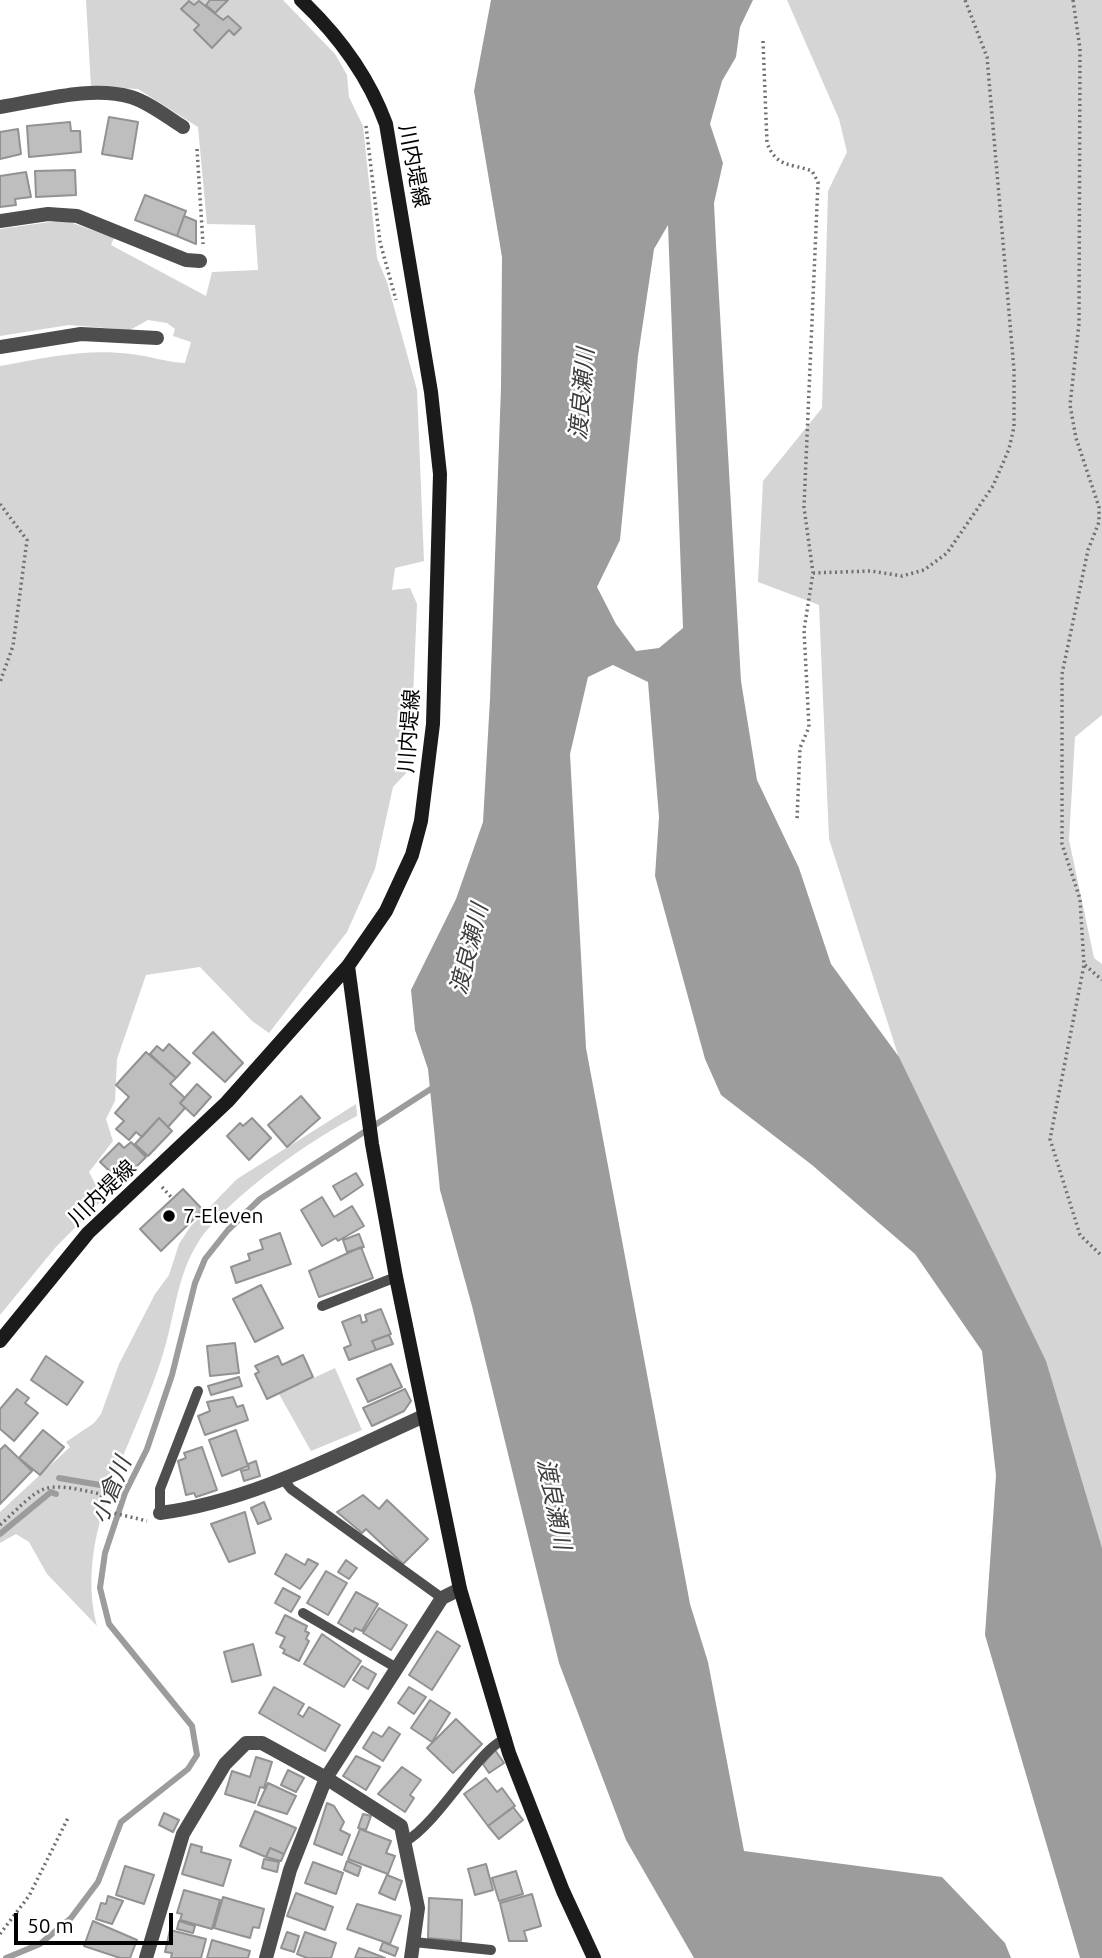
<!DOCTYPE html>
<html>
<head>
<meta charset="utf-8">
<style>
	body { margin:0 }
	#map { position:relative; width:1102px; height:1958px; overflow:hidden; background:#fff; font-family:Ubuntu,sans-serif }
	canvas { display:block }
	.scale { position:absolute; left:14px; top:1913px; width:159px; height:32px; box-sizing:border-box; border:4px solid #000; border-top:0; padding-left:9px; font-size:21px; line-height:24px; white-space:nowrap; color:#000; -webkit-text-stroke:5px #fff; paint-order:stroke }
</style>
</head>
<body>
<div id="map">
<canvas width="1102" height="1958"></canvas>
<div class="scale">50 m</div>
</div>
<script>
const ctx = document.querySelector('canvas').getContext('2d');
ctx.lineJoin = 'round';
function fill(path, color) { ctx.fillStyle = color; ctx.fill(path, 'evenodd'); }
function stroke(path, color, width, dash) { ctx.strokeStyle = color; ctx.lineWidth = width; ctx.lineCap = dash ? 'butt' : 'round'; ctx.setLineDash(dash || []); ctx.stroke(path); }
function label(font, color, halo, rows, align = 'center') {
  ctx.font = font + ' Ubuntu,"Noto Sans JP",sans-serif'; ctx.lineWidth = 5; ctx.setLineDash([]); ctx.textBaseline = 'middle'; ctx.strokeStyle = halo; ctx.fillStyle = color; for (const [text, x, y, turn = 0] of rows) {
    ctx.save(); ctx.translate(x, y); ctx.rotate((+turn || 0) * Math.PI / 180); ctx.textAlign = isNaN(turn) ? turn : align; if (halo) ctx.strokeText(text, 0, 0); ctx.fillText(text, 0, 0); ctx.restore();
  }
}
fill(new Path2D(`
	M86,0H283L335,54L347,75L349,97L363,126L377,258L387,282L417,390L424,561L395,568L392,590L410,588L417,604L410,769L393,787L375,869L347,932L269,1033L252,1021L200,967L146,975L117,1059L115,1101L106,1119L113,1141L89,1172L103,1199L55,1248L0,1315V366C43,358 87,348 131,354C149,356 166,362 185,363L191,342L173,336L175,329L167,323L148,320L130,330L69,325L0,336V229L64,220L114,238L111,245L206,296L212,272L258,270L255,225L207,224L198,127L138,89L91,87Z
	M787,0H1102V715L1075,737L1069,840L1094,958L1102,964V1548L899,1058L829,839L819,605L758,582L763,481L822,408L828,191L847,152L839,119Z
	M356,1104L357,1116C310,1140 229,1197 199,1241C176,1276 175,1318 162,1357C135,1445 73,1531 97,1626L47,1574L29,1542L16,1534L0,1543V1512L70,1447L66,1442L94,1423L101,1414L119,1364L155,1294L169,1275L179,1244L190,1227L237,1179Z
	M335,1368L362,1430L311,1451L279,1394Z`), '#d5d5d5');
fill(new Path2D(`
	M491,0H753L740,27L736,57L722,81L710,124L723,163L714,203L716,244L741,681L757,780L799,868L831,964L899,1057L1046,1361L1102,1548V1958H1080L985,1635L996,1475L982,1351L915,1254L812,1165L721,1095L705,1059L655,876L659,817L648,682L613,665L588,677L570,754L586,1048L690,1604L708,1662L744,1851L942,1877L1005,1943L1011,1958H694L626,1840L559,1663L472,1306L440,1190L428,1069L415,1030L411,990L456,899L483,822L490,699L501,387L502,257L474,91ZM668,225L683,628L659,648L636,651L616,624L597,587L620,540L638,356L654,249Z`), '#9c9c9c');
stroke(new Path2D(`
	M59,1478L100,1485
	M0,1534L51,1492L56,1494
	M6,1958L40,1944L71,1918L98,1882L121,1822L188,1769L197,1755L192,1726L109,1624L100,1588L105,1553L125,1493L147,1449L172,1375L195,1283L205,1259L228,1230L260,1199L437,1085`), '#9c9c9c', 6);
const building = new Path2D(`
	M210,0H228L215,13L206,5Z
	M189,1L194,5L199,1L223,20L228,16L241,28L234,35L229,30L212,48L194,30L199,25L181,9Z
	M109,117L138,122L132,159L102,154Z
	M70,122L71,131H80L81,152L29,157L27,126Z
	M18,129L21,154L0,159V132Z
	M75,170L76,195L36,197L35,171Z
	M26,172L31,197L15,199L16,205L0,207V176Z
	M145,195L186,211L177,236L135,220Z
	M184,216L196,221V244L177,236Z
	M213,1032L243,1063L225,1082L193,1053Z
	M169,1044L190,1063L176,1078L150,1054L157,1046L163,1051Z
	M146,1052L176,1078L170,1084L185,1098L180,1103L185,1108L168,1127L159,1118L142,1137L136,1132L129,1140L116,1129L124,1121L115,1113L129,1097L116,1085Z
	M197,1084L211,1097L194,1116L180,1103Z
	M301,1096L320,1118L287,1147L268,1125Z
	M159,1118L172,1131L148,1156L135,1144Z
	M252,1118L271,1138L249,1160L227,1136L240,1123L243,1126Z
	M131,1142L146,1157L121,1182L100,1162L119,1143L124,1148Z
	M356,1173L363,1185L341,1200L333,1186Z
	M183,1189L203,1210L161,1251L140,1229Z
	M322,1197L334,1217L352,1206L364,1226L338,1241L336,1238L322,1246L301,1210Z
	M280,1233L291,1264L236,1283L231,1267L250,1260L248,1254L263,1249L260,1240Z
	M359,1234L364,1247L347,1252L343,1240Z
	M361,1247L373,1278L319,1297L309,1271Z
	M261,1285L283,1328L255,1342L233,1299Z
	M381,1309L391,1334L372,1341L376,1350L349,1360L344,1348L351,1345L342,1322L360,1315L362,1323L367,1321L365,1315Z
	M389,1335L393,1344L376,1350L372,1341Z
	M235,1343L239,1373L210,1376L207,1346Z
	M303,1355L313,1377L267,1399L255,1374L259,1372L255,1366L278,1356L282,1365Z
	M46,1356L83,1382L67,1405L31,1380Z
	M391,1364L402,1387L368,1402L357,1379Z
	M239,1377L242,1386L211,1395L208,1386Z
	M17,1389L29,1398L25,1403L38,1413L14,1441L0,1429V1409Z
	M405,1389L411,1401L404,1411L372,1426L363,1408Z
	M233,1397L237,1407L243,1405L248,1420L205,1435L198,1416L210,1411L207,1402Z
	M43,1430L64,1447L40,1475L19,1458Z
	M236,1430L248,1466L222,1476L209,1440Z
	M5,1445L32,1471L0,1504V1450Z
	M202,1447L217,1490L196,1497L194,1493L186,1495L178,1461L186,1458L184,1453Z
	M256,1461L260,1476L244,1481L241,1471L249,1469L248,1464Z
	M363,1495L379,1509L387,1500L428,1539L403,1564L366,1529L362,1533L337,1512Z
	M264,1502L271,1519L258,1524L251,1508Z
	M245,1512L255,1553L229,1562L211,1524Z
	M286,1554L305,1565L308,1559L318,1564L300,1589L275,1574Z
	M346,1560L357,1568L349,1579L338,1572Z
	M326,1571L347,1583L328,1615L307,1603Z
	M283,1588L300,1597L291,1612L275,1603Z
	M356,1592L378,1604L362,1631L355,1628L353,1632L338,1623Z
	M379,1608L407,1625L391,1650L363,1633Z
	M285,1615L307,1626L305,1631L309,1633L306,1639L309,1641L299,1661L283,1653L285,1650L280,1647L285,1637L276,1633Z
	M437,1631L460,1646L432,1690L409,1675Z
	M322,1634L361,1661L344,1687L304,1664Z
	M253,1644L261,1675L232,1682L224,1652Z
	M362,1666L376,1674L368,1689L353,1680Z
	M274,1687L304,1704L298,1714L303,1717L309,1707L340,1725L325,1751L259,1713Z
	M409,1687L426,1697L414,1714L398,1703Z
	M430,1700L450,1713L432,1742L411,1728Z
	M456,1719L482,1744L453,1773L427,1748Z
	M389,1727L400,1734L383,1761L363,1748L373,1732L382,1737Z
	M495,1750L504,1763L489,1773L483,1764Z
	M356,1756L380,1767L366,1790L343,1776Z
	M256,1757L272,1762L264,1788L260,1787L255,1803L225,1794L232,1771L250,1777Z
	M402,1767L421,1780L410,1795L414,1798L405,1812L378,1794Z
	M288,1770L304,1778L296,1792L281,1785Z
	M486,1778L497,1792L502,1788L515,1806L488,1826L464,1794Z
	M268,1783L296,1796L287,1814L258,1805Z
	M327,1803L334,1806L344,1822L340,1830L350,1835L342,1855L314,1844Z
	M513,1807L523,1820L499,1839L488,1826Z
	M255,1811L296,1828L284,1854L270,1848L266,1857L240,1846Z
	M164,1813L179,1820L173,1832L159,1825Z
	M363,1814L371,1816L366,1830L358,1828Z
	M360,1829L391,1841L386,1853L395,1856L388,1874L348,1859Z
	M191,1844L202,1847L201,1852L231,1860L223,1886L182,1874Z
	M270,1848L284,1854L281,1861L266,1857Z
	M264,1859L279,1862L277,1872L262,1868Z
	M347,1861L361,1867L358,1876L344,1870Z
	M313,1862L343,1873L336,1894L305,1883Z
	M486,1864L493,1890L475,1895L468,1869Z
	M125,1866L154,1875L144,1904L116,1895Z
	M516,1871L523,1894L499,1901L492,1878Z
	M387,1875L402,1881L395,1900L379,1893Z
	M184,1890L220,1900L212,1929L180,1920L182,1914L177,1913Z
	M296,1893L333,1907L325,1930L287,1916Z
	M532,1894L541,1926L524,1931L527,1941H509L500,1903Z
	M108,1896L123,1901L112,1924L96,1919L101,1903L106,1904Z
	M223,1897L264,1909L259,1928L253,1927L250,1938L214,1928Z
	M429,1898L462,1900L461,1941L428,1938Z
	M357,1904L401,1916L390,1944L347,1929Z
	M93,1921L137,1940L130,1958H120L84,1946Z
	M179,1921L195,1926L193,1933L177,1929Z
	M170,1930L206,1939L201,1958H171L172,1953L165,1952Z
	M287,1932L299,1936L294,1952L281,1948Z
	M305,1932L336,1943L331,1958H307L297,1954Z
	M212,1940L250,1951L248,1958H207Z
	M383,1942L398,1948L395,1956L380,1950Z
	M359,1948L385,1958H355Z`);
fill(building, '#bebebe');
stroke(building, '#929292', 2);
stroke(new Path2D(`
	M1073,0L1080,49L1079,324L1070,405L1076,438L1099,507V522L1088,550L1062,674V844L1080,899L1084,965L1050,1139L1080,1235L1102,1256
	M763,41L767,143C777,168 790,163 812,171L818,182L804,507L813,573L804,630L809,727L800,748L797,820
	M366,126L380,242L396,300
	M197,149L203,244
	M0,504L27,540L13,646L0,682
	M813,573L871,571L902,576L924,570L947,553L993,486L1009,449L1014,427V370L987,57L965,0
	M1085,965L1102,980
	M162,1187L172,1198
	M0,1525C44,1485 39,1480 100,1494L102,1497L97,1509L147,1521
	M0,1934L29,1896L69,1816`), '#707070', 3.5, [2, 3.5]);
stroke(new Path2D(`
	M322,1306L396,1277
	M283,1479L291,1489L442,1598
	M160,1513V1489L198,1391
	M303,1613L395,1667
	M406,1841C438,1824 483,1742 507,1739
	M414,1942L491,1950`), '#4e4e4e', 10);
stroke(new Path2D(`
	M0,107C40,101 91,85 131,97C150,103 167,117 183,127
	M0,221L48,214L77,216L186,260L200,261
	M0,347L81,334L157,338
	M160,1513C253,1501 339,1454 424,1416
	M146,1958L183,1834L225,1764L246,1743H262L326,1778L401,1826L418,1908L411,1958
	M266,1958L290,1870L326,1778L442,1598L460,1589`), '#4e4e4e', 14);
stroke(new Path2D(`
	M348,966L372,1144L396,1277L460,1589L509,1753L563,1891L594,1958
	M0,1341L88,1233L227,1102L348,966L386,911L412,855L421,821L433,724L440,474L431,392L386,124C368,75 339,36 301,0`), '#1b1b1b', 14);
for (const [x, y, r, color] of [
	[169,1216,7,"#000"]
]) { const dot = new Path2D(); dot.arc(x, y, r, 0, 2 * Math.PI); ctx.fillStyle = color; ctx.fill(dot); stroke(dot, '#fff', 2.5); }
label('21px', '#000', '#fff', [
	["川内堤線",414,166,79],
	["川内堤線",409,731,-86],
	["川内堤線",102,1193,-44]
]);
label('21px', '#000', '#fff', [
	["7-Eleven",183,1216]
], 'left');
label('italic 23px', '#3d3d3d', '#fff', [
	["渡良瀬川",582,394,-85],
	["渡良瀬川",469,949,-76],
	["小倉川",111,1490,-68],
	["渡良瀬川",554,1504,79]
]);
</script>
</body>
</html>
